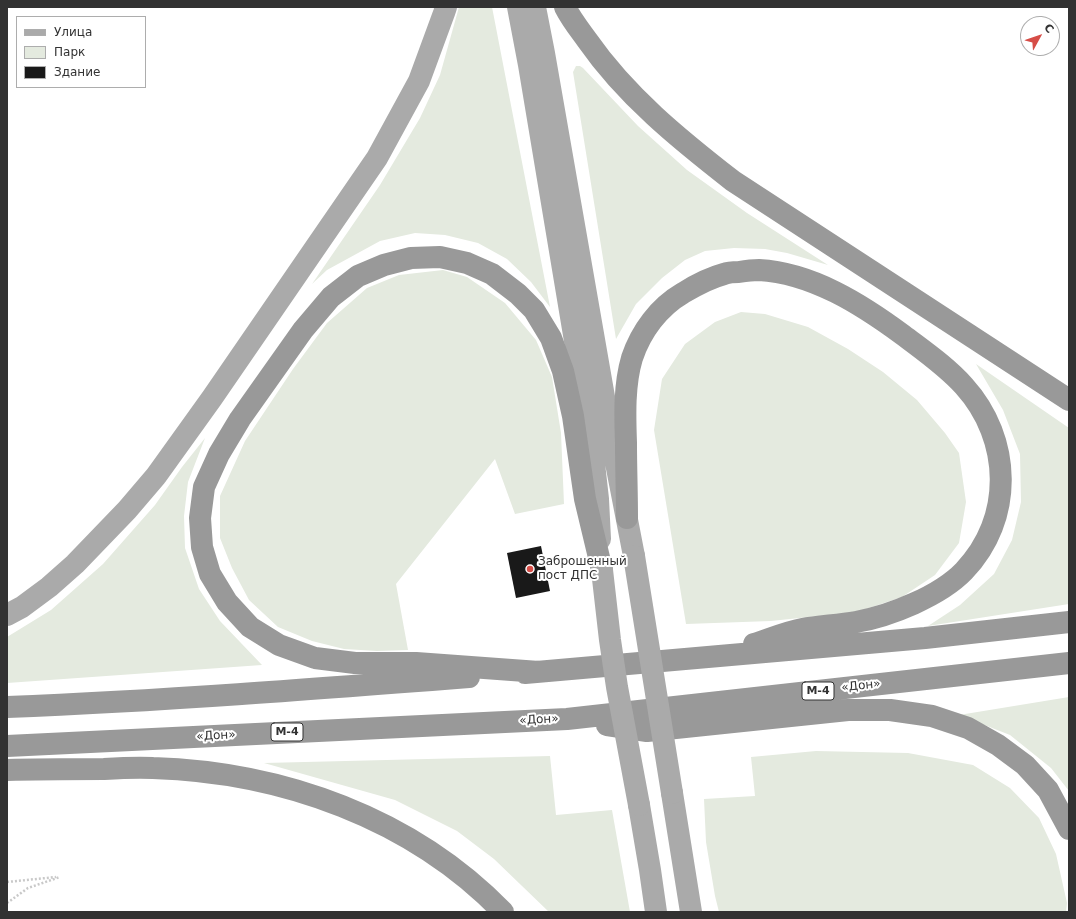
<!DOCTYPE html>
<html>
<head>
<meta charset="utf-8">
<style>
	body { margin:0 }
	#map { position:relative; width:1076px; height:919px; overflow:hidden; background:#fff; font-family:"DejaVu Sans",sans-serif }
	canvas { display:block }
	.frame { position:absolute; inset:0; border:8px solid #323232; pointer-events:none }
	.legend { position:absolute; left:16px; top:16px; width:130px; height:72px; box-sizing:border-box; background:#fff; border:1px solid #adadad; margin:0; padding:5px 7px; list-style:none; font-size:12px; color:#323232 }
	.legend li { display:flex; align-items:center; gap:8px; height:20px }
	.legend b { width:20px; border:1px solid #adadad }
	.north { position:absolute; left:1020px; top:16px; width:40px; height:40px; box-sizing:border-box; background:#fff; border:1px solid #adadad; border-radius:50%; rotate:50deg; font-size:11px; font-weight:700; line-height:16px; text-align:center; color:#323232 }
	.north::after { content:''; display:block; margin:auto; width:14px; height:18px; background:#d64d47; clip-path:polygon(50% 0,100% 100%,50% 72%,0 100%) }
</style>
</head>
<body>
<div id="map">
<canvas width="1076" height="919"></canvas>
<div class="frame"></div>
<ul class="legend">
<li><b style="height:5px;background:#aaa"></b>Улица</li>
<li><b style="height:11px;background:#e4eadf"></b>Парк</li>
<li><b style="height:11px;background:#191919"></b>Здание</li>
</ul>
<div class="north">С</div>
</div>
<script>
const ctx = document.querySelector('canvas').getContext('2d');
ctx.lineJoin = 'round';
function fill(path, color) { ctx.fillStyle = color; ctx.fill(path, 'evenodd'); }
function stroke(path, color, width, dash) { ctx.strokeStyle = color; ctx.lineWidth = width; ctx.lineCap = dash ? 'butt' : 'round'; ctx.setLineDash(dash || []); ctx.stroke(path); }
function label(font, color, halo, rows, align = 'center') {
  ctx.font = font + ' "DejaVu Sans",sans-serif'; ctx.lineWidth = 4; ctx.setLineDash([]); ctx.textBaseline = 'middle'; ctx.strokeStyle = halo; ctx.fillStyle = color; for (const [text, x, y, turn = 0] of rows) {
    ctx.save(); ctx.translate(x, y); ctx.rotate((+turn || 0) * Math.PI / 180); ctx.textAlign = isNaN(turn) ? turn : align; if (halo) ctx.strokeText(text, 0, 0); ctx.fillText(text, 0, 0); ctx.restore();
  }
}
fill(new Path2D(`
	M459,7H492L550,307L531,282L507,259L478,243L445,235L415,233L380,241L327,270L312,284L380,185L420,118L440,75Z
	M576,66H580L583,68L638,126L687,170L747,213L828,265L787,253L765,249L734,248L705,251L685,260L662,278L636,304L616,339L573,72Z
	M443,270L467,277L505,303L536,340L552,377L561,433L564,504L515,514L495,459L396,584L408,650L377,651L344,649L312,641L278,627L249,600L232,568L220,538V496L245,441L293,369L327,323L367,288L399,275Z
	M741,312L765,314L808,327L848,349L883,372L917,400L945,433L959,453L966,502L959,543L935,575L902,597L857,612L771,621L686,624L654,430L662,379L685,344L715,322Z
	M976,364L1069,428V604L928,626L960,605L994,574L1012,540L1021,502L1020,454L1003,410Z
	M205,438L188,482L184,516L185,548L199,589L220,621L262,665L7,683V637L51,610L103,564L155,505L182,467Z
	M1069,697V791L1051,768L1010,735L959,715Z
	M816,751L908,753L973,765L1010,788L1039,818L1056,854L1067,903L1066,912H719L715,896L706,842L704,799L755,796L751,757Z
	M550,756L556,815L612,810L630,912H549L494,859L457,831L395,800L264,763Z`), '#e4eadf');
fill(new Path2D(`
	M541,546L550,591L516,598L507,553Z`), '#191919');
stroke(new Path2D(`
	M7,882L56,877
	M7,903L28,888L60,877`), '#c9c9c9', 2.5, [2, 2]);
stroke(new Path2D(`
	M518,7L529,65L591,437L598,499L600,539
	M535,7L544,53L611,437L634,556
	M7,615L22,607L49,587L75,564L127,510L156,476L212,398L377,158L419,81L444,13L446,7
	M672,793L691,912
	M639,805L650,870L656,912`), '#aaa', 22);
stroke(new Path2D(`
	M565,7C571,19 579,29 587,40C626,96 679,139 733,181L1069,400
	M627,518C627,493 626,468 626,443C625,415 624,385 632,358C641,331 659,307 683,293C696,285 709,278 724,274C729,272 734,272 739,272C745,271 752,270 759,270C812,273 861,304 903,335C924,351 946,366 964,386C1012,439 1014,519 964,571C940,596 890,616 856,622C838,625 820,626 802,629C786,632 770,639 754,644
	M539,672L416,663H355L315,658L279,645L250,627L227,602L210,574L202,547L200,518L204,487L219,454L240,419L303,330L331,297L358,276L384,265L411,258L440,257L467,263L492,274L518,294L534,310L551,338L563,371L573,416L585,499L602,570
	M525,673L925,638L1069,622
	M7,707C161,701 315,689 469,677
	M607,725L647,731L848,710H890L932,716L968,728L998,745L1025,765L1048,790L1069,829
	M7,746L567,719L1069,663
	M7,770C39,769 72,769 104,769C120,768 136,767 153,768C282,772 412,818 503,912`), '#999', 22);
stroke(new Path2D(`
	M634,556L672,793
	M602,570L610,640L617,687L639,805`), '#aaa', 22);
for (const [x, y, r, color] of [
	[530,569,4,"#d64d47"]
]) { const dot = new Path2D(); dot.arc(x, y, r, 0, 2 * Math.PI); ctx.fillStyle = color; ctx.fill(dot); stroke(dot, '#fff', 1.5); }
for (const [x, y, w] of [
	[818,691,32],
	[287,732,32]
]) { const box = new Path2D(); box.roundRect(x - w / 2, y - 9, w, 18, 3); ctx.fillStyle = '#fff'; ctx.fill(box); stroke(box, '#323232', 1); }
label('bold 11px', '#323232', null, [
	["М-4",818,691],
	["М-4",287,732]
]);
label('12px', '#323232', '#fff', [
	["Заброшенный",538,562],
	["пост ДПС",538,576]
], 'left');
label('12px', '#323232', '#fff', [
	["«Дон»",861,686,-6],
	["«Дон»",539,720,-3],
	["«Дон»",216,736,-3]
]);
</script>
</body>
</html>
